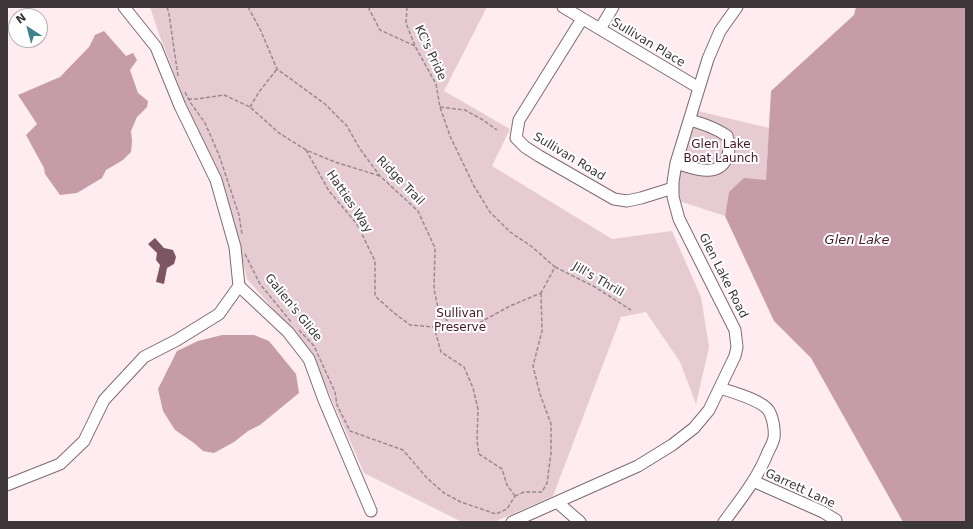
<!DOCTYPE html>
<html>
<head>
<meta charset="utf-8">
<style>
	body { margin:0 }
	#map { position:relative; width:973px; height:529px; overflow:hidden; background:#feecf1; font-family:"DejaVu Sans",sans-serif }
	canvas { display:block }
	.frame { position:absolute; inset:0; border:8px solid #3d3638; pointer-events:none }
	.north { position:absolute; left:8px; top:8px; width:40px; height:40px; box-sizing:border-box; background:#fff; border:1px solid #b1afaf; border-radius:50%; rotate:324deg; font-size:11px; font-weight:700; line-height:16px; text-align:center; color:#3d3638 }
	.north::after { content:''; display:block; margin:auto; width:14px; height:18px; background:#3d838d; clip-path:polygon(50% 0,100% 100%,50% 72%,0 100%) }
</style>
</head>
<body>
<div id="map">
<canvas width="973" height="529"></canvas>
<div class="frame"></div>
<div class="north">N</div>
</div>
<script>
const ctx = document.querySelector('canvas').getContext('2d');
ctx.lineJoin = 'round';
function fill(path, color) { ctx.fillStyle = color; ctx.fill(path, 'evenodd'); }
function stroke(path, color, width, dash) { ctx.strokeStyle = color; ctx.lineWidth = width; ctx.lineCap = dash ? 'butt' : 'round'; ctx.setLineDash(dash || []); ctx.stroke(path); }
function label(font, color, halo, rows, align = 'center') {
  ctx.font = font + ' "DejaVu Sans",sans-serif'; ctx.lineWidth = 4; ctx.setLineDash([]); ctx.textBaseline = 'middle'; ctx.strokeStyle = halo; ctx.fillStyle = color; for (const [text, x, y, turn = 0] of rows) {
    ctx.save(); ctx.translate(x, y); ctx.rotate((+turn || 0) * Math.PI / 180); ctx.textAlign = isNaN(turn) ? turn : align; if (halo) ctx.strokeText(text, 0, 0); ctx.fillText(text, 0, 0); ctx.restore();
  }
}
fill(new Path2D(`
	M150,7H487L444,91L510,129L492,166L612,239L672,231L701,297L709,347L696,404L680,362L646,312L621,317L553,496L494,522H462L364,473L311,352L247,279L225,187L188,109L159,34Z
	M698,111L769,128L766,181L729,192L725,216L679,201L676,191L679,173Z`), '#e6cbd3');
fill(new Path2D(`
	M856,7H966V522H903L811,358L774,321L725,216L729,192L744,178L766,180L771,91L854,15Z
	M104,31L126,56L133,53L137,60L130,70L138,93L148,101L147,107L137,117L131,131L132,141L131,152L123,160L106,170L102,178L77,193L60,195L45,174L44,168L26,135L37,124L18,95L60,77L89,47L95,35Z
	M222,335H254L269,341L296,374L299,393L260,425L248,431L234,442L214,453L203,451L194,443L175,430L163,411L158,389L177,351L198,341Z`), '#c59ca8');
fill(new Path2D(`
	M155,238L164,248L173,250L176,257L174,264L167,268L164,284L156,282L160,265L156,260L157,253L148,244Z`), '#7b5662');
const minor = new Path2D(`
	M124,7L156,47L180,106L216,180L235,247L239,286L288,332L309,359L324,400L371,511
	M563,7L699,88
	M582,19L519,120L516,138L525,147L539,156L614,199L627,201L641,198L673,188
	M600,29L613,7
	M676,163C693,168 717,179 727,158C730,150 730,144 727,136C716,128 703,124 690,120
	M720,388C732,392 762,400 769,411C773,418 775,430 774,438C773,443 770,448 768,452C758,478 740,500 724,522
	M753,481L823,512L836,520
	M7,485L60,464L84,441L104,400L144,357L177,340L219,314L239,286
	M557,502L580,522
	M512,522L638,466L672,445L694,428L709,410L735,356L737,347L735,330L679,219L673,197V182L676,163L708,59L720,31L737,7`);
stroke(minor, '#7c6c71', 13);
stroke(new Path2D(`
	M167,7L169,14L178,76
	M248,7L260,29L277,69L325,104L347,126L360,149L380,176L418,211L435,248L434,289L438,308L434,327L441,352L464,367L473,388L478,409L477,441L479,454L502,469L507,485L515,496
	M370,7L369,9L380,30L415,46
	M407,7L406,23L415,46L436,84L440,107L450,136L474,186L490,212L510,232L531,246L555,267L541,293
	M185,92L190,102L205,123L219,155L239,215L242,234
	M188,99H197L224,95L250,107L279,133L306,150L335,162L380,176
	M250,107L259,92L277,69
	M440,107L465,110L483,120L497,130
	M306,150L329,191L357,224L375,261V296L393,312L410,325L434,327L460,326L477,324L510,306L541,293
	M245,254L260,284L292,323
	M555,267L595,287L631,310
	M438,308L451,326
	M299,330L314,346L335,392L337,405L350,431L403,450L427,478L444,493L461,502L496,514L507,509L515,496
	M515,496L524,492H542L547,483L551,453V424L540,394L533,366L542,331L541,293`), '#978b8f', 1.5, [4, 2]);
stroke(minor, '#fff', 11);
label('12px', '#3d3638', '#fff', [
	["Sullivan Place",648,43,31],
	["KC's Pride",430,53,65],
	["Sullivan Road",569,157,31],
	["Ridge Trail",400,181,46],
	["Hatties Way",349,202,56],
	["Glen Lake Road",723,276,63],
	["Jill's Thrill",598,280,30],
	["Galien's Glide",293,308,51],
	["Garrett Lane",800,489,25]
]);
label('12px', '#48152a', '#fff', [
	["Glen Lake",721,145],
	["Boat Launch",721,159],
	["Sullivan",460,314],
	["Preserve",460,328]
]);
label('italic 13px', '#4a172c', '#fff', [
	["Glen Lake",857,241]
]);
</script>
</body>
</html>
